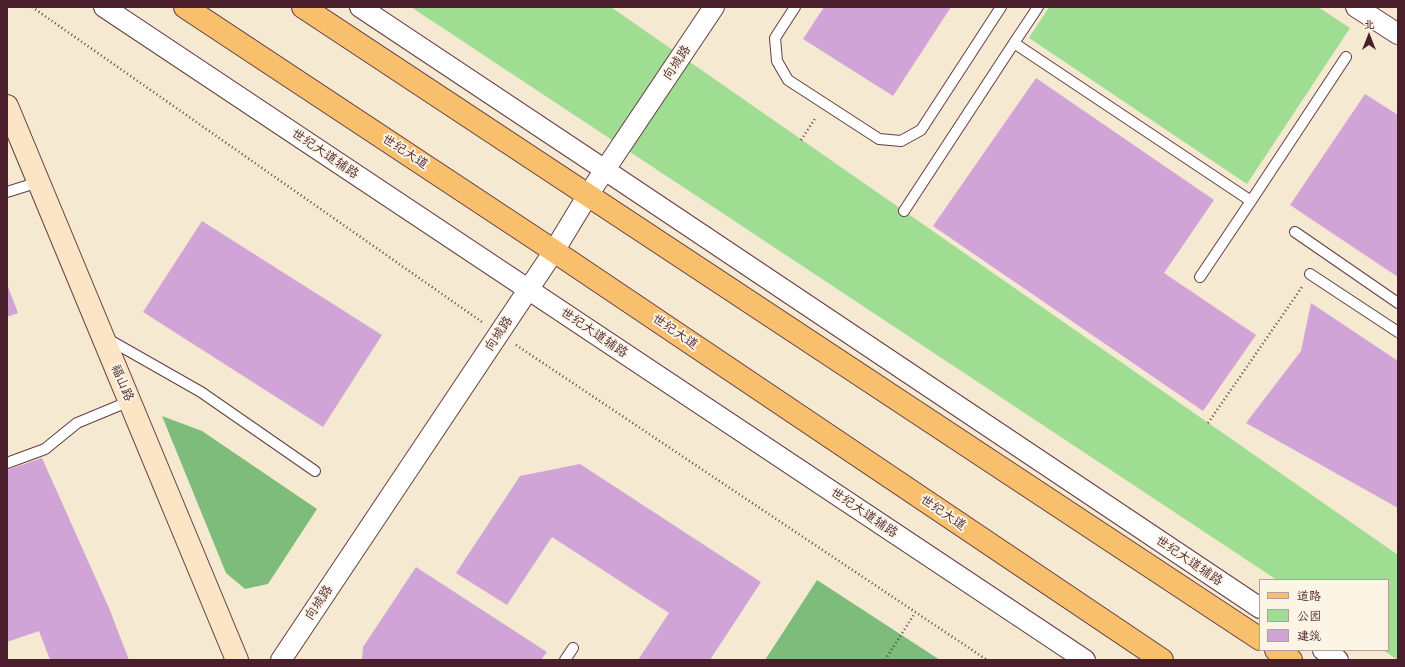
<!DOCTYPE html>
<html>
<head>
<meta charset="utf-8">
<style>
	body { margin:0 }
	#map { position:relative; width:1405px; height:667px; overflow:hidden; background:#f5ead1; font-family:"Patrick Hand","LXGW WenKai TC",sans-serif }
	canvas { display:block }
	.frame { position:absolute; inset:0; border:8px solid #4a1f2b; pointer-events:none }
	.legend { position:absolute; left:1259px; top:579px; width:130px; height:72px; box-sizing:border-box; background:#fcf5e5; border:1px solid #b59f9b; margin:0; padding:5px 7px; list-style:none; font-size:12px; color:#4a1f2b }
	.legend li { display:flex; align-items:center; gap:8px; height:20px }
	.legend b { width:20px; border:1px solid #b59f9b }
	.north { position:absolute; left:1349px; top:16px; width:40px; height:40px; -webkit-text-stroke:3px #fcf5e5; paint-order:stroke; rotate:0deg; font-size:11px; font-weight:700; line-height:16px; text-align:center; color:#4a1f2b }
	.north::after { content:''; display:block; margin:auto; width:14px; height:18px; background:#4a1f2b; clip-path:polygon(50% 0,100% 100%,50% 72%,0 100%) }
</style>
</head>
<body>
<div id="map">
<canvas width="1405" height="667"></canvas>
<div class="frame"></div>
<ul class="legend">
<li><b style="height:5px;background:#f8bf6c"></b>道路</li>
<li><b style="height:11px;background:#9edd92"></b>公园</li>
<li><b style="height:11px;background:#d1a4d8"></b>建筑</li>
</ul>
<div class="north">北</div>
</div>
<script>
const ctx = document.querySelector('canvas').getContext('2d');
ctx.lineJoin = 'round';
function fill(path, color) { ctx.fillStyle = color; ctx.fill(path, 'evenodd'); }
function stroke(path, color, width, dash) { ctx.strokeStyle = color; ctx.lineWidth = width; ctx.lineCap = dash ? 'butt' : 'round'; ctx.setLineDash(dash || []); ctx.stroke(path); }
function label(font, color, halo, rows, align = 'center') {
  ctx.font = font + ' "Patrick Hand","LXGW WenKai TC",sans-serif'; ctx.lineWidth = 4; ctx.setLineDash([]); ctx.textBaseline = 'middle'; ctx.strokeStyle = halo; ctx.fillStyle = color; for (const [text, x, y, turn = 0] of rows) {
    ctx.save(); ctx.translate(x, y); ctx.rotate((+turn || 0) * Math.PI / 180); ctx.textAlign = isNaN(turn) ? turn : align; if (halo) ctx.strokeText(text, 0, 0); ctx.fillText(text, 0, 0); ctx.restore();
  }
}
fill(new Path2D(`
	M411,7H611L1398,555V660L1383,650H1388V580H1277Z
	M1049,7H1318L1350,28L1247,184L1029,38Z`), '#9edd92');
fill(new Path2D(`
	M162,416L202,431L317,509L268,584L245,589L226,573Z
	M817,580L940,660H765Z`), '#7ebc7c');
fill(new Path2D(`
	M824,7H951L893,96L803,39Z
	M1036,78L1214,200L1164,273L1256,335L1203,411L933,226Z
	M1365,94L1398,115V277L1290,205Z
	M202,221L382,335L323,427L143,312Z
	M7,284L18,313L7,317Z
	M1311,303L1398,361V508L1246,423L1301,351Z
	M42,458L109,608L129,660H50L39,631L7,642V470Z
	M580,464L761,582L710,660H638L669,613L552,537L507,605L456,573L520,476Z
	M416,567L547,652L541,660H362L363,647Z`), '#d1a4d8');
const lane = new Path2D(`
	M795,7L775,38L777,61L788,80L879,139L901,141L921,130L1001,7
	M1038,7L1014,43L1251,201L1346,57
	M7,192L39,182
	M904,211L1014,43
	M1295,232L1398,303
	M1310,274L1398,332
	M1200,277L1251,201
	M106,338L201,392L315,471
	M7,463L45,449L77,423L130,401
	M565,660L573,648`);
const street = new Path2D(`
	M104,7L1085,660
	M360,7L605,170L1260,608
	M1356,7L1398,34
	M1323,650L1338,660
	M281,660L528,290L554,251L588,195L714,7`);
const secondary = new Path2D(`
	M7,106L237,660`);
const primary = new Path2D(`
	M185,7L554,251L1162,660
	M303,7L1260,639
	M1276,650L1291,660`);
stroke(lane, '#643d44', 12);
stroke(street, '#643d44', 22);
stroke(secondary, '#643d44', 24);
stroke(primary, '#643d44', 24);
stroke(new Path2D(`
	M32,7L482,322
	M801,140L816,117
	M516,345L987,660
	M1208,423L1302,287
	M885,660L915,613`), '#643d44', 2.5, [1, 3]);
stroke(lane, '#fff', 10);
stroke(street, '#fff', 20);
stroke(secondary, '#fce5c4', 22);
stroke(primary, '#f8bf6c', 22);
label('13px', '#4a1f2b', '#fcf5e5', [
	["向城路",677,63,-56],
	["世纪大道",405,152,33],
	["世纪大道辅路",325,154,34],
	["世纪大道",675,332,34],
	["世纪大道辅路",594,333,34],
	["向城路",499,334,-56],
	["福山路",122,383,67],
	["世纪大道辅路",864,513,34],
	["世纪大道",943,513,34],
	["世纪大道辅路",1189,561,34],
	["向城路",319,603,-56]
]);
</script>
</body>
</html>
